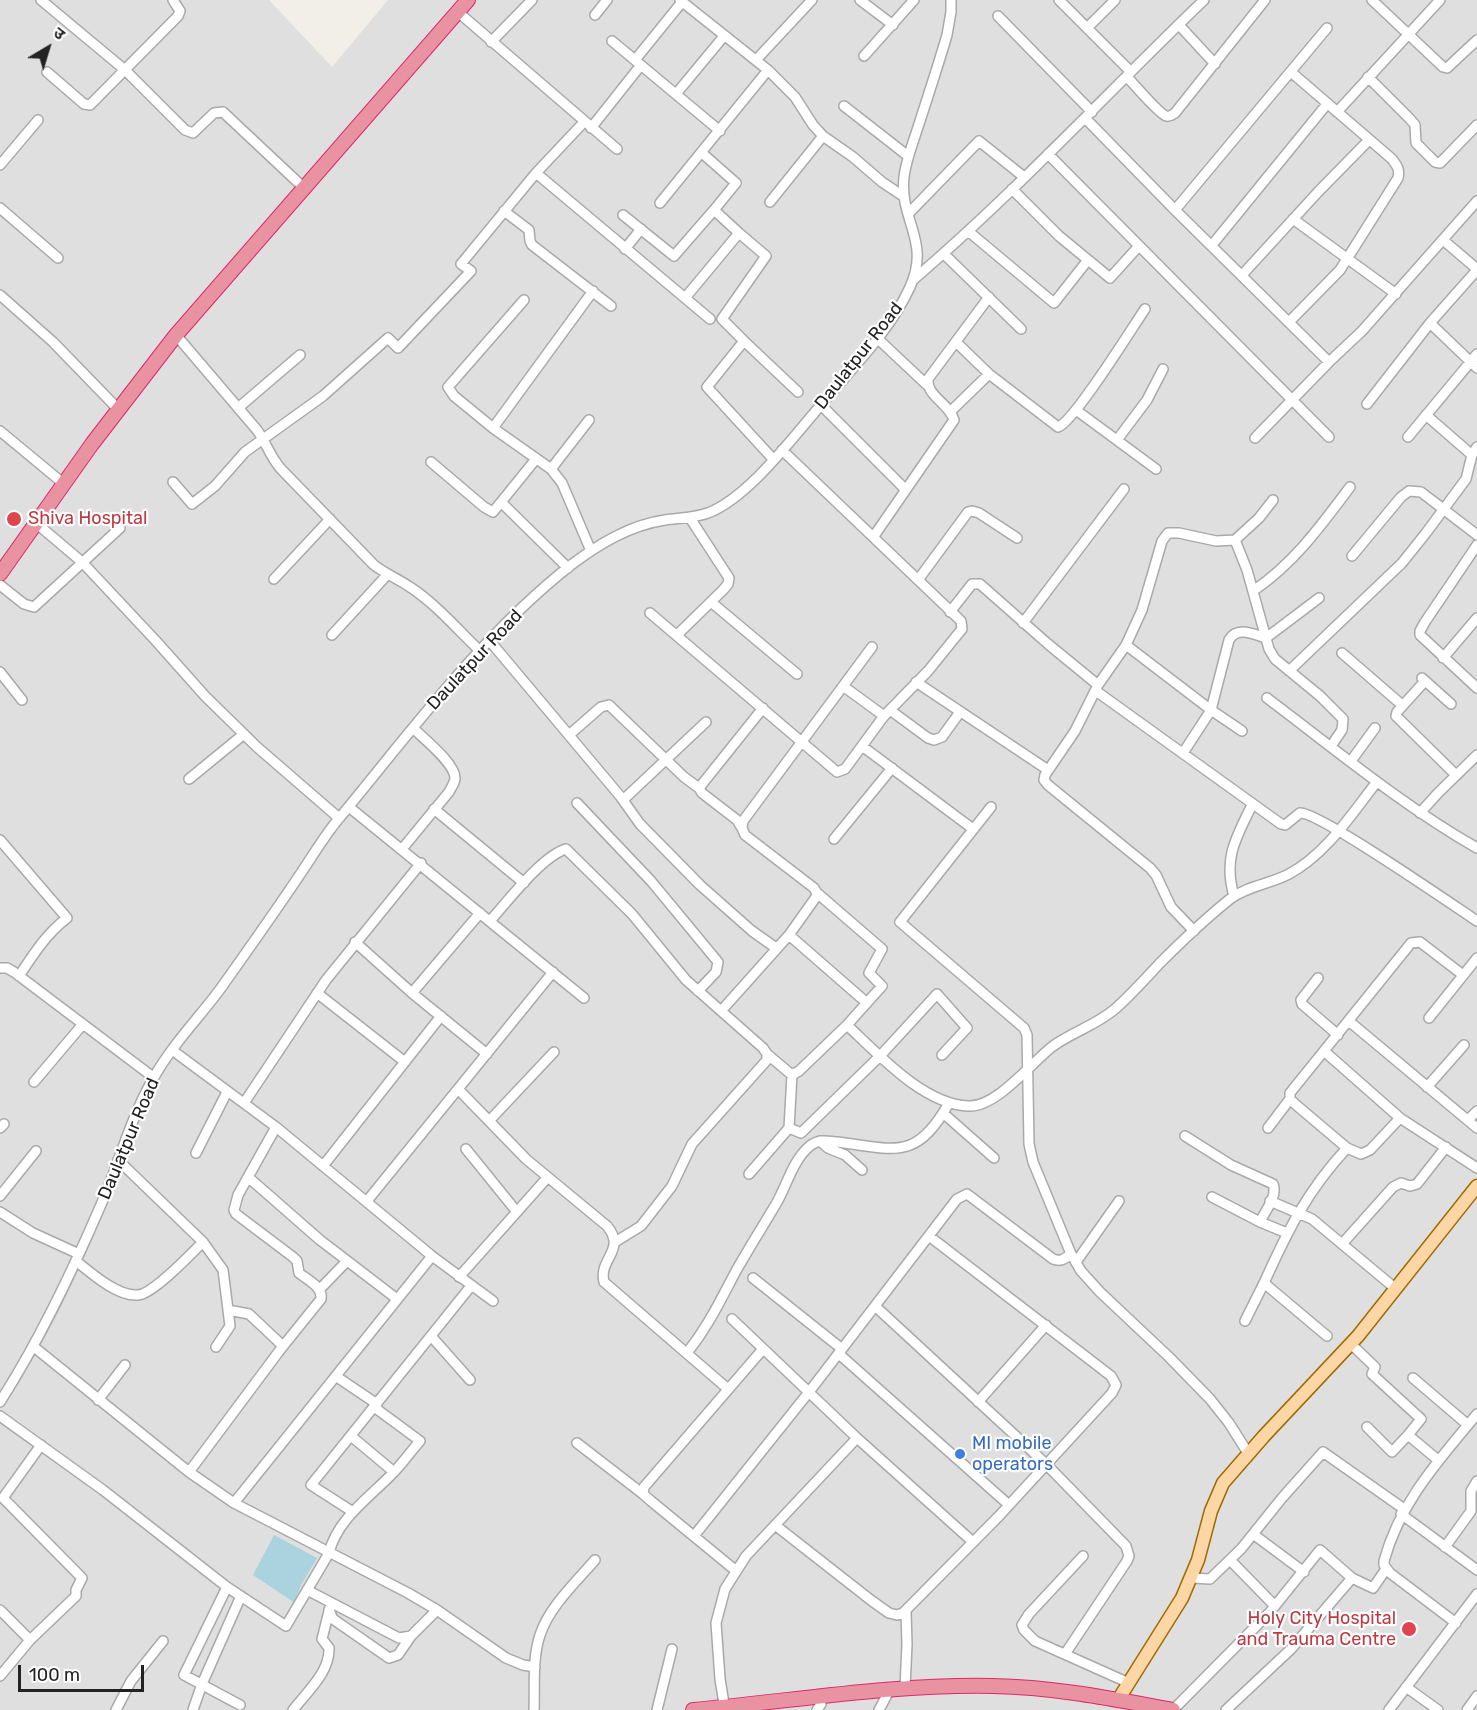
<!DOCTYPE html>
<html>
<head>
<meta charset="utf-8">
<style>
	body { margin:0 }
	#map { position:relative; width:1477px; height:1710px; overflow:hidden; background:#f2efe9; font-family:Rubik,"Noto Sans Devanagari",sans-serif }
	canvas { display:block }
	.north { position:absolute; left:18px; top:18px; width:60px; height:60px; -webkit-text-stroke:4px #fff; paint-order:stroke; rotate:38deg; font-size:16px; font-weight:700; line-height:24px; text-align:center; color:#222 }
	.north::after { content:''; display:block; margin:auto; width:21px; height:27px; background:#222; clip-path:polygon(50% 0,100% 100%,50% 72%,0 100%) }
	.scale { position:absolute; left:18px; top:1665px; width:126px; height:27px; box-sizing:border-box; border:3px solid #222; border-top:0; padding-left:8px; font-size:18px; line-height:21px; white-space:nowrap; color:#222; -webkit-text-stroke:4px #fff; paint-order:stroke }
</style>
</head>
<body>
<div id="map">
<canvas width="1477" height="1710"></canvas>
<div class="north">उ</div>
<div class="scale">100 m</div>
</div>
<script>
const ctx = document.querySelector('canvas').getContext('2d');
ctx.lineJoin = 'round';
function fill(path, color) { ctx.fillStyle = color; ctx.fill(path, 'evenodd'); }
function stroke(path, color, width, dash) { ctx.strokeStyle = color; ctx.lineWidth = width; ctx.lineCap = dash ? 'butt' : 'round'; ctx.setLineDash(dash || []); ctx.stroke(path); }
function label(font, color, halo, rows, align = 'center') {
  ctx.font = font + ' Rubik,sans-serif'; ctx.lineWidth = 4.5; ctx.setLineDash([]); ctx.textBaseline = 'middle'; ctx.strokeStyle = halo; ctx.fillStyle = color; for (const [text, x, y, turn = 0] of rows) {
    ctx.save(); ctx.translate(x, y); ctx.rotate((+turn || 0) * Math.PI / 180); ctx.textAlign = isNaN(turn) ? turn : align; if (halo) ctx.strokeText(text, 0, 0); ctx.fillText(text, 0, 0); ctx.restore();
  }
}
fill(new Path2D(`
	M0,0H269L332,67L388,0H1477V1710H0Z`), '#e0dfdf');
fill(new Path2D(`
	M274,1535L317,1558L300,1587L295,1603L253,1575Z`), '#aad3df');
const minor = new Path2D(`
	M41,0L125,70L185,130L193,133L214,113L223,112L304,188
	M680,0L768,70L795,97L813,125L823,136L853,157L882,182L903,196
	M860,0L893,25
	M1059,0L1131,72
	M1372,0L1443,67L1447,68L1477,40
	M458,12L617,149
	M595,15L607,0
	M998,16L1092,112
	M1179,25L1215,64
	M1087,28L1115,0
	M612,41L720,131
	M491,42L532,0
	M864,56L914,0
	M635,60L682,2
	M756,60L812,0
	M47,72L84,104L90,105L178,16L180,11L173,0
	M1127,77C1134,84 1158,113 1166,116C1170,117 1172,115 1175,113L1265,0
	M1368,77L1410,119L1415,125L1416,143L1435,162L1440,163L1444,159L1477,125
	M676,94L724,36
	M844,106L908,156
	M1337,112L1440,0
	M1086,119L1175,210L1329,362
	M591,128L641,65
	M1048,154L1329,437
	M0,165L38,120
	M536,173L710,319
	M1012,189L1059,236L1110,278L1138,247
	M770,202L823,136
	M660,203L768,70
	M0,208L58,258
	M1175,210L1327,28
	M504,211L529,230L530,241L532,245L611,306
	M908,214L979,141L1024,177
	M623,215L674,256L714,210
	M1293,219L1396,294
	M968,231L1054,303L1088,260
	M739,233L766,256L722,319L744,341L707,387L773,459
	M1443,240L1477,269
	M1212,245L1327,104
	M625,249L641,229
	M944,254L1021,329
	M1242,275L1318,192L1369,140
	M913,280C1016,192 1107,93 1204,0
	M0,295L53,342L118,409
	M685,298L739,233L714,210L736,183L702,153
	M524,300L448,387L454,396L493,428L551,469L562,483L591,551
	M1289,322L1340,270L1398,178C1400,169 1397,166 1392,159L1291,72
	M1430,323L1477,368
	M176,335L257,430C266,442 270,457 281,469L374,565C386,574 398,579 410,587C436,604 457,629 479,650
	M877,338L927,385
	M744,341L798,392
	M956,342L989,374L1058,427C1074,422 1132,328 1145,309
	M1367,404L1430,323L1477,270
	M821,405L905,489
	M238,408L300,355
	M1076,410L1156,469
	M951,411L989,374
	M1426,415L1472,455
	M493,428L593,291
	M0,431L64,484
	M1408,437L1477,354
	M1255,438L1329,362L1362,331L1477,201
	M1117,440L1147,400L1163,369
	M431,462L484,507L493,512L536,459
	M551,469L589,420
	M173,482L192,504L215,486L245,452L323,396L388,338L398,348L471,271L461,264L536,173L584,122
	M502,503L568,568
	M36,523L82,562L156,641L205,696L257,747L339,818
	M874,536L954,420C950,404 926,396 928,379L989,297
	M1235,540L1247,570L1269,649L1275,659L1320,696L1343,719L1342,730L1331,746
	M1477,545L1425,622L1420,631V635L1477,688
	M1352,556L1401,497L1409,491L1421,492L1477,535
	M274,579L330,519
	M918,580L968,512L972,511L979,513L1017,538
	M0,585L24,604L34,607L120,528
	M1253,591C1294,563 1320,527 1350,487
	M711,602L797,674
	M950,612L972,584H980L1048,644L1098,685
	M650,613L837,772L845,769L884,716L928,671L962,629L961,621L782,450
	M1023,623L1124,489
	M332,635L387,575
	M677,635L723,590L728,584L729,578L690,518
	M489,640L620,796L640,824L700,885L752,931L776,948
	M1126,645L1211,710L1242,731
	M1342,653L1402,705
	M1443,658L1477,618
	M1289,671L1402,563L1426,533L1466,479L1472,455L1477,447
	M0,672L22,700
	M1422,678L1451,704
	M1425,681L1397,712L1396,716L1456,775
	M916,682L1048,770
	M843,686L884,716
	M1096,691L1281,824L1285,825L1300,813C1317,811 1453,905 1477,921
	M1267,698C1336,750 1402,805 1477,848
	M890,710L928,738L934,740L942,737L960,712
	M569,735L601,707L609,705L684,777L699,788L702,793L737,820L742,828
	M862,746L973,829
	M1183,753L1211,710L1229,640C1237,626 1253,634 1266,638L1319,598
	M1351,761L1375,728
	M189,779L244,734
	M699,788L763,708
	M623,800L706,722
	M577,803L651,881L718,962L716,972L698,991
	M349,807L584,998
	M991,807L900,922L1024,1028L1027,1035L1029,1144L1033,1162L1071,1254L1081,1271L1100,1292L1169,1357L1210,1399L1229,1423L1248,1453
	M434,809L524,883
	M1420,813L1438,793L1477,755
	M834,839L892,768
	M0,840L67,918C46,934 33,955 19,976
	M402,849L449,792C451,788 454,784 455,779C456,764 424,739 413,728
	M816,892L882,949L869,973L882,986L847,1025
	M1234,896C1223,858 1236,838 1252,805
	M490,921C507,902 542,856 566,849L632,914L686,980L763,1048L767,1054V1060L692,1144L672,1186L641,1226L615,1242
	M1194,931L1171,907L1156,875L1150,868L1048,785L1044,780L1045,775L1075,731L1098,685L1126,645L1142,610L1162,541L1168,533H1179L1216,541L1235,540L1259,518L1273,500
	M789,935L867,1003
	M355,942L412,993L487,1054
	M0,968H7L14,972L153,1077
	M1318,978L1301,1000L1302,1004L1338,1035
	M317,993L405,1062
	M412,993L480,913
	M721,1011L789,935L816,897L817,893L814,888L745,835L742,828L743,821L872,647
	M1429,1018L1477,958
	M1350,1022L1477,1128
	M172,1050L276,1127L432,1256L493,1301
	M1324,1051L1400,1118L1370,1150L1361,1154L1347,1148C1307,1191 1288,1230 1264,1283L1327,1336
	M767,1054L792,1075L799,1071L847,1025C878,1054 924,1105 969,1106C997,1107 1032,1062 1053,1046C1073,1032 1096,1025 1115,1009C1131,995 1146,978 1160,963C1182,941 1205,919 1230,899C1247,886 1270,884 1289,874C1326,854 1351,815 1376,783
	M34,1082L83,1024
	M1427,1087L1464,1045
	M458,1089L526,1159L607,1226C627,1250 598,1259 604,1282L728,1389
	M244,1103L326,980L421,863
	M943,1113L994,1158
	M1400,1118L1477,1168
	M1468,1120L1477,1111
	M489,1121L554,1052
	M0,1128L4,1124
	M789,1128L801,1133L880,1056L937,994L967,1028L942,1055
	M1268,1128L1290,1099
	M1185,1136L1231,1165L1273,1184C1278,1196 1265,1211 1260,1222
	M820,1141L828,1148L845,1155L862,1170
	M1347,1148L1295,1104L1290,1099V1093L1411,943L1420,942L1463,975
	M466,1149L517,1212
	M196,1153L227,1092
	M118,1160L203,1242L223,1270L230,1326L216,1347
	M323,1166L441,1016
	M749,1174L789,1128L792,1075
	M248,1177L320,1240L397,1299
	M0,1196L36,1151
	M1212,1197L1260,1222L1287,1233
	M367,1201L553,972
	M1270,1201L1312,1219L1396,1289
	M0,1212L33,1233L79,1254
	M1342,1244L1393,1187L1401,1183L1410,1186L1417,1184L1446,1147
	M76,1261C91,1273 118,1297 138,1295C153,1294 191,1254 203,1242
	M1076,1262L1119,1201
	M459,1277L547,1178
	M753,1278L842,1349
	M320,1289L347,1261
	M875,1306L1046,1464L1126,1546L1129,1556L1127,1561L1065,1654
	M228,1310L249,1314L283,1346
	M732,1319L857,1438L973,1542
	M1245,1321L1264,1283
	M431,1336L470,1380
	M1351,1344L1375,1367L1372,1374L1421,1419L1408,1435L1438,1460
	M34,1347L189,1472L234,1503L408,1593L437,1610L506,1658L523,1665L535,1667
	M687,1353C709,1325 720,1301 736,1271C749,1248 763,1226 776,1204C787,1185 793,1159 811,1145C819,1139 828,1141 837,1142C895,1149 916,1162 949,1103
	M839,1354L1009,1505
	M337,1377L377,1404
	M1413,1378L1468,1425
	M98,1400L125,1365
	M0,1402C41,1338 73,1270 103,1200C120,1160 131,1117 153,1079C171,1046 199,1018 221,988C248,950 275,912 301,873C314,854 326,833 341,816C413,729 482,635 571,565C599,544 630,525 665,520C679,518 694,518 708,513C749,497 792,438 821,405C852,368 890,331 910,287C931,241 899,220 904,177C906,160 913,143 918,127C928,96 938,66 947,35L951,12V0
	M978,1402L1046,1325
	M0,1416L103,1490L227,1587L286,1626L329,1553C337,1519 370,1497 393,1473C403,1463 411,1451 420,1441L374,1407
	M1367,1427L1392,1452L1408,1435
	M351,1436L394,1472
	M577,1443L643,1494
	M189,1472L280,1350L321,1299C323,1287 308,1280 299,1273L297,1261L293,1257L236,1214L234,1210L238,1195L276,1127
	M234,1503L432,1256
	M353,1512L311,1485L471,1286
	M1401,1514L1477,1570
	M775,1525L872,1601L889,1613L897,1615L903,1613L999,1516L1112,1393L1116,1385L1111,1376L929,1236
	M1253,1534L1304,1572
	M694,1536L809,1392L957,1199L967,1194L975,1200L1053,1259C1061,1262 1064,1259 1071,1254
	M1445,1547L1471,1511V1491L1477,1481
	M1083,1556L1029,1614L1022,1625L1024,1630L1035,1641L1129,1683
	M1230,1560L1275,1606
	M735,1570L651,1501L643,1494L644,1487L763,1349
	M1192,1578L1210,1579L1241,1549L1282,1498L1323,1452L1404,1509
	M227,1587L184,1675L240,1705
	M307,1590L399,1638L411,1636L437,1610
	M332,1603L329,1610L333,1619L389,1658L398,1655L411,1636
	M0,1610L30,1640
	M1456,1623L1390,1573L1384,1565V1561C1400,1502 1439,1460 1477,1414
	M0,1676L30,1640L76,1596V1590L82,1578L3,1498L41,1445
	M1406,1687L1438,1710
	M905,1688L907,1644L906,1611
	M116,1710L131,1681L163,1641
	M193,1710L202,1684L241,1596
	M293,1710C307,1692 330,1672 329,1648L322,1639L329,1611
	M534,1710C535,1686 532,1659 540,1635C549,1607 576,1582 595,1560
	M657,1710L672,1649
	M725,1710L720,1679L716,1623L725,1589L746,1556L857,1438
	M817,1710L821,1704
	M879,1710L890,1689
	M1173,1710L1270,1612L1320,1550L1352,1578L1373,1588L1386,1569
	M1226,1710L1291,1649L1352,1578
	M1389,1710L1477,1594
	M1467,1710L1477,1696`);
const major = new Path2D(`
	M1118,1700L1182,1598L1198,1560L1211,1511L1223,1483L1264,1436L1358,1336L1477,1186`);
const highway = new Path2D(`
	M0,574L92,444L176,335L468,0
	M693,1710C793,1701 892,1684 993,1686C1054,1687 1113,1699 1173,1710`);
stroke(minor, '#a9a9a9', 12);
stroke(major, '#a06b00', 15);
stroke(highway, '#dc2a67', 16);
stroke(minor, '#fff', 9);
stroke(major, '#fcd6a4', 12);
stroke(highway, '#e892a2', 14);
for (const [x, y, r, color] of [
	[14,519,8,"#e0444e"],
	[960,1454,6,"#3f7fe0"],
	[1409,1629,8,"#e0444e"]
]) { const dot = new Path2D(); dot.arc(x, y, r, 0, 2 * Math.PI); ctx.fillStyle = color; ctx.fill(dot); stroke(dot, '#fff', 2); }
label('18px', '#222', '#fff', [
	["Daulatpur Road",859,356,-52],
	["Daulatpur Road",475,660,-47],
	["Daulatpur Road",129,1139,-67]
]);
label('18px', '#be3a42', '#fff', [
	["Shiva Hospital",28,519],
	["Holy City Hospital",1396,1619,"right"],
	["and Trauma Centre",1396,1640,"right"]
], 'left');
label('18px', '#366cbe', '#fff', [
	["MI mobile",972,1444],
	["operators",972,1465]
], 'left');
</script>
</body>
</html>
